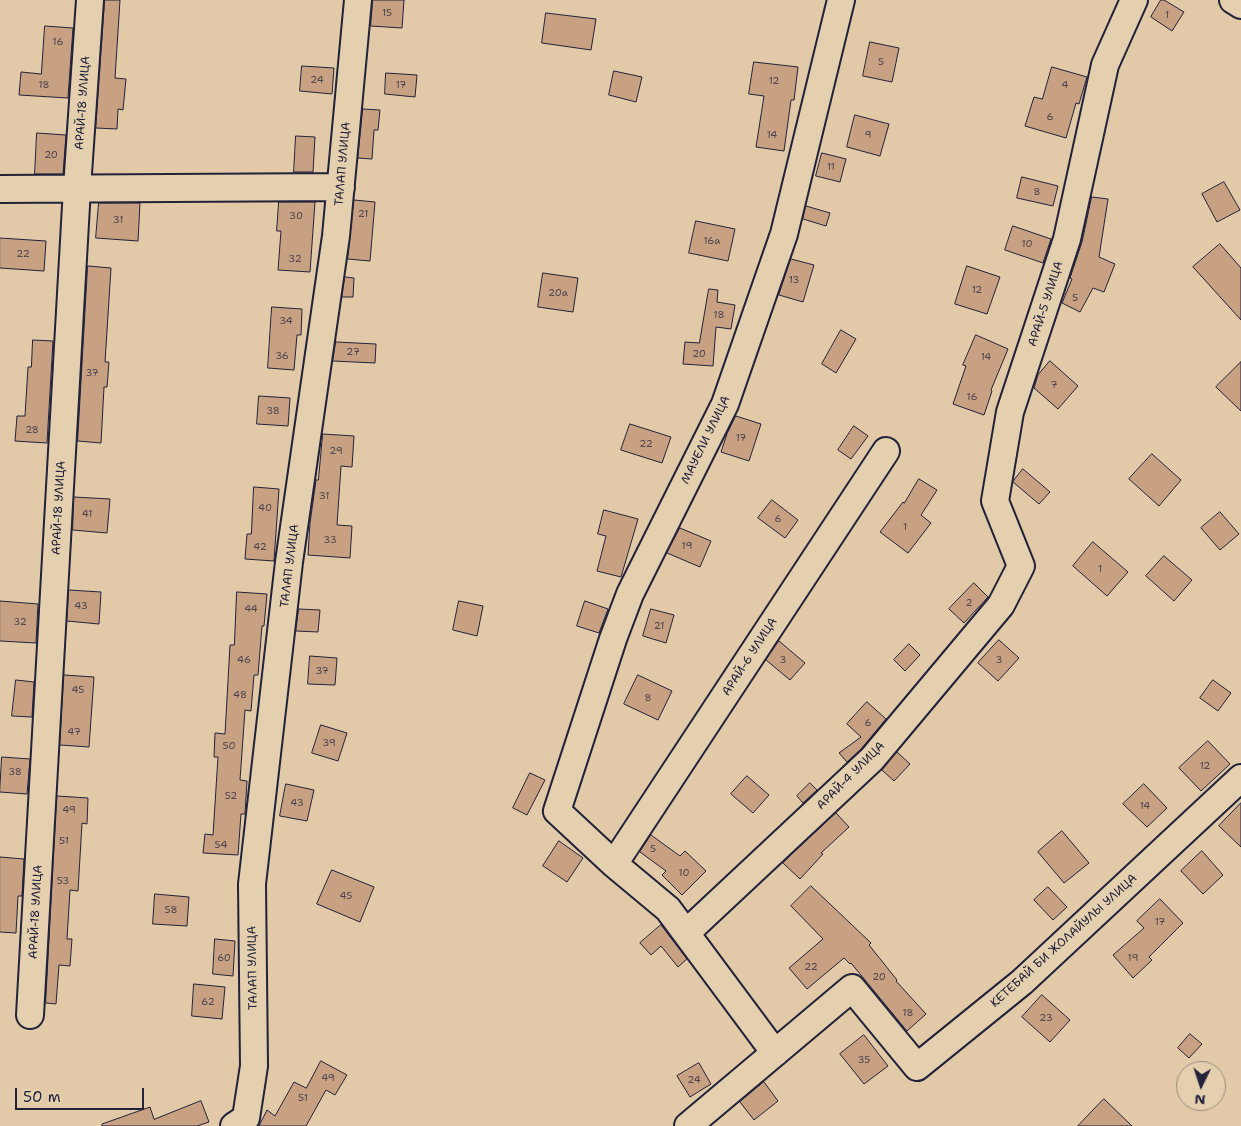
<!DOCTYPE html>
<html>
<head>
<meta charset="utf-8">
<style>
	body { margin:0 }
	#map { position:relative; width:1241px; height:1126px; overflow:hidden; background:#e2c9a7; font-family:"Shantell Sans",sans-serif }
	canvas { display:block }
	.north { position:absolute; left:1176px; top:1061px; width:50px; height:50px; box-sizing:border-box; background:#e4d0ae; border:1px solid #968a80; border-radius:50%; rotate:184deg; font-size:14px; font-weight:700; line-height:20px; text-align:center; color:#22223b }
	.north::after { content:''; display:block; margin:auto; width:18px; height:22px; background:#22223b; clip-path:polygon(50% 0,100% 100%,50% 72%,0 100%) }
	.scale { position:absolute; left:15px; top:1088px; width:129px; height:22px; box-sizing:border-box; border:2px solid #22223b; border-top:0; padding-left:6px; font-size:15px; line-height:18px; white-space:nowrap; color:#22223b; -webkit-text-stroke:4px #e4d0ae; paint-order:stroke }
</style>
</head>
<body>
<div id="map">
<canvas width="1241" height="1126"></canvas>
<div class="north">N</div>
<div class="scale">50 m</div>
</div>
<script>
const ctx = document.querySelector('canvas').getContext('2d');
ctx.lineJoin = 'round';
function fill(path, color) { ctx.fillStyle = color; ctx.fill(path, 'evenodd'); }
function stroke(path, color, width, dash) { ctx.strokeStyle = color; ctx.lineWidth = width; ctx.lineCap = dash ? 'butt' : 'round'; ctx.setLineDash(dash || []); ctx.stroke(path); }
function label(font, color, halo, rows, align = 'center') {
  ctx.font = font + ' "Shantell Sans",sans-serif'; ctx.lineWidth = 4.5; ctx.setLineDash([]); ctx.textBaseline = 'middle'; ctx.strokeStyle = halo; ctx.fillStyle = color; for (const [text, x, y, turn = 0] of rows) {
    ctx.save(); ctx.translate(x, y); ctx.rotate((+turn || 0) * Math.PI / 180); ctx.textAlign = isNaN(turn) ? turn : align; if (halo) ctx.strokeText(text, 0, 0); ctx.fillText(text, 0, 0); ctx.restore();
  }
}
const building = new Path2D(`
	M105,0H120L115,78L126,79L123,110L118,109L117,129L96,128Z
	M373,0H404L402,28L371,26Z
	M1161,0H1164L1184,12L1172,31L1151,17Z
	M546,13L596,19L591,50L542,43Z
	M45,26L73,28L68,98L19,95L21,72L41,74Z
	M870,42L899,48L892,82L863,76Z
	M754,62L798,67L794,100H791L784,151L756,147L764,96L749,94Z
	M302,66L334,68L332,94L300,91Z
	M1052,67L1087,77L1079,104L1076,103L1066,138L1025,126L1034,97L1042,99Z
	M614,71L642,77L636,102L609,95Z
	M386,73L417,75L415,97L385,94Z
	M363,109L380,110L378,130H374L372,159L358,158Z
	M855,115L889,124L880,156L847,147Z
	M37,133L66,135L63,174H35Z
	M296,136L315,137L313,172H294Z
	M822,153L846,159L840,182L816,176Z
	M1022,177L1058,186L1053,206L1017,198Z
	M1224,182L1240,210L1217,222L1202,194Z
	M1092,197L1108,199L1099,257L1115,264L1104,292L1093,288L1080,312L1062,303L1072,279L1070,278L1082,242Z
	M354,200L375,202L370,261L348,259Z
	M279,202H315L310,272L278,270L281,231H277Z
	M99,203H140L138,241L96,238Z
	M806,206L830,213L826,226L803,219Z
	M696,221L735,229L728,261L689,253Z
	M1013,226L1051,239L1043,263L1005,250Z
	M0,238L46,241L44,271L0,268Z
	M1220,244L1241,268V320L1193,267Z
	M791,259L814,265L803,302L779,295Z
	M88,266L111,268L105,362H109L107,387H104L101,443L78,441Z
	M967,266L1000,277L987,314L955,304Z
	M543,273L578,278L573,312L538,307Z
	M345,277L354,278L353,297H342Z
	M709,289L718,290L717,302L735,305L731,329L716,327L713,366L683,364L685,342L699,343Z
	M272,307L302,309L301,335H297L294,370L268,368Z
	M841,330L856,339L836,373L822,364Z
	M976,335L1008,349L991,390L992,391L984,415L953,404L966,366L963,365Z
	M33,340L53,341L47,443L15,441L17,416H25L28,367H31Z
	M336,342L376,344L375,363L333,361Z
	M1050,361L1078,386L1058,409L1034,388L1038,375Z
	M1241,362V411L1216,387Z
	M259,396L290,398L288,426L257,424Z
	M736,416L761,424L749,461L721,452L727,434Z
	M630,424L671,437L662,463L621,450Z
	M854,426L868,436L851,459L838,450Z
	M323,434L354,436L352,467L341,466L337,525L352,526L350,558L308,555L310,523L316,480H318Z
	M1152,454L1181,480L1159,506L1129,479Z
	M1023,469L1050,492L1039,504L1013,482Z
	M919,479L937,490L921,515L931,523L908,553L880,532L903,502L904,503Z
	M254,487L279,489L274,561L245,559L247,534H251Z
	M74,497L110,499L107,533L73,530Z
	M772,500L798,520L785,538L758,518Z
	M604,510L638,519L621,577L597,571L606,536L598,534Z
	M1220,512L1239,534L1220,550L1201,528Z
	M680,528L711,541L700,567L667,553Z
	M1093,542L1128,572L1107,596L1073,566Z
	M1164,556L1192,580L1174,601L1146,576Z
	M974,583L988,597L964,623L949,609Z
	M69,590L101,592L99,624L67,621Z
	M237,592L267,594L264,626H262L258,675H254L251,711L245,710L240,780L247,781L245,814H241L238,855L203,853L205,834L213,835L218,757H214L215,733L225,734L230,645H234Z
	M0,601L38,604L36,643L0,641Z
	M459,601L483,606L477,636L453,630Z
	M585,601L608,609L599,633L577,626Z
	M299,609L320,610L318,632L296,631Z
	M651,609L674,615L666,643L643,636Z
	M999,640L1019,658L998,681L978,663Z
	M779,641L805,663L790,680L766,660Z
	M909,644L920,655L905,671L894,660Z
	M310,656L337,658L335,685L308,684Z
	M64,675L94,677L89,747L60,745Z
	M638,675L672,691L658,720L624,704Z
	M16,680L34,682L32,717L12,716Z
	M1213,680L1231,693L1218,711L1200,698Z
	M867,702L886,719L861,749L847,762L839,753L861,737L847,724Z
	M321,725L347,733L338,761L312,753Z
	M1208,741L1230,764L1201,791L1179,768Z
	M897,752L910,764L894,781L882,770Z
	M2,757L30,759L27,794L0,792Z
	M530,773L545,780L527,815L513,808Z
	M747,776L769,795L753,813L731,794Z
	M810,783L817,790L803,803L797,796Z
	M286,784L314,790L307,821L280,816Z
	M1144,784L1167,808L1147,827L1123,804Z
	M57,796L88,798L87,824L82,823L78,891L70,890L67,939H72L70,966L59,965L56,1004L46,1003Z
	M1241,803V847L1219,826Z
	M836,813L849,827L821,853L823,854L800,879L783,863Z
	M1062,831L1089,863L1064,883L1038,852Z
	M651,835L680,856L685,851L706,871L682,895L662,875L666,871L640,852Z
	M559,841L583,858L567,882L543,866Z
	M1202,851L1223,875L1203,894L1181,871Z
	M0,857L24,859L22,896H18L16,933L0,932Z
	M332,870L374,887L360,922L317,904Z
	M811,886L871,943L869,945L897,980L896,981L926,1014L907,1031L851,963L850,964L844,958L807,989L789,968L823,939L791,906Z
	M1048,887L1067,907L1053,920L1034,900Z
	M155,894L189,897L187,926L153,924Z
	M1160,899L1183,923L1149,957L1152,960L1133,978L1113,955L1144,928L1137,921Z
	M661,925L687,959L678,967L661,946L651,955L640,943Z
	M215,939L235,941L233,976L213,974Z
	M194,984L225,987L222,1019L192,1016Z
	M1042,995L1070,1020L1050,1042L1022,1017Z
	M1190,1034L1202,1044L1189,1058L1178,1048Z
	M864,1035L888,1066L864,1084L840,1054Z
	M321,1061L347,1075L335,1095L326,1090L306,1126H259L267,1110L275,1116L294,1082L306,1088Z
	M699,1063L711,1084L690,1097L677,1076Z
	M764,1082L778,1101L754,1120L740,1102Z
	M1104,1099L1132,1126H1078Z
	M201,1101L209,1122L197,1126H102V1124L150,1107L154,1119Z`);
fill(building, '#c7a182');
stroke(building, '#22223b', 1);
const minor = new Path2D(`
	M1233,0L1241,5
	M0,189L341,187
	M614,864L886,451
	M686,933L872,759L1001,605L1021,566L995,501L1010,412L1067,239L1105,65L1134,0
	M30,1015L77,188L90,0
	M775,1053L668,909L614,864L557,811L613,639L630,594L725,404L784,234L841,0
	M234,1126L246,1118L254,1066L252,884L289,562L336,236L358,0
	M688,1126L852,988L917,1067L1022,982L1241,778`);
stroke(minor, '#22223b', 30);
stroke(minor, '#e4d0ae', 26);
label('10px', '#4b424d', null, [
	["15",387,13],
	["1",1167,15],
	["16",58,42],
	["5",881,62],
	["24",317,80],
	["12",774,81],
	["18",44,85],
	["17",401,85],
	["4",1065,85],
	["6",1050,117],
	["14",772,135],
	["9",868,135],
	["20",51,155],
	["11",831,167],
	["8",1037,192],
	["21",363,214],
	["30",296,216],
	["31",118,220],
	["16а",712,241],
	["10",1027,244],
	["22",23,254],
	["32",295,259],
	["13",794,280],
	["12",977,290],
	["20а",558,293],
	["5",1075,298],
	["18",719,315],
	["34",286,321],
	["27",353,352],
	["20",699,354],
	["36",282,356],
	["14",986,357],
	["37",92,373],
	["7",1054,385],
	["16",972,397],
	["38",273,411],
	["28",32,430],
	["17",741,438],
	["22",646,444],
	["29",336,451],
	["31",324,496],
	["40",265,508],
	["41",87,514],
	["6",778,519],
	["1",905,527],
	["33",330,540],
	["19",687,546],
	["42",260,547],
	["1",1100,569],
	["2",969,603],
	["43",81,606],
	["44",251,609],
	["32",20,622],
	["21",659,626],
	["46",244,660],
	["3",783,660],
	["3",999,660],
	["37",322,671],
	["45",78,690],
	["48",240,695],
	["8",648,698],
	["6",868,723],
	["47",74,732],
	["39",329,743],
	["50",229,746],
	["12",1205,766],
	["38",15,772],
	["52",231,796],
	["43",297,803],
	["14",1145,806],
	["49",69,810],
	["51",64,841],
	["54",221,845],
	["5",653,849],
	["10",684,873],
	["53",63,881],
	["45",346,896],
	["58",171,910],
	["17",1160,922],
	["60",224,958],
	["19",1133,958],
	["22",811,967],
	["20",879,977],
	["62",208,1002],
	["18",908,1013],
	["23",1046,1018],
	["35",864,1060],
	["49",328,1078],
	["24",694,1080],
	["51",303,1098]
]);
label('12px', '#22223b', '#e4d0ae', [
	["АРАЙ-18 УЛИЦА",83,103,-86],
	["ТАЛАП УЛИЦА",343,164,-85],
	["АРАЙ-5 УЛИЦА",1046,304,-72],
	["МАУЕЛИ УЛИЦА",706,440,-64],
	["АРАЙ-18 УЛИЦА",59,508,-87],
	["ТАЛАП УЛИЦА",290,566,-83],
	["АРАЙ-6 УЛИЦА",750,657,-57],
	["АРАЙ-4 УЛИЦА",851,776,-45],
	["АРАЙ-18 УЛИЦА",36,912,-87],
	["КЕТЕБАЙ БИ ЖОЛАЙУЛЫ УЛИЦА",1064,941,-42],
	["ТАЛАП УЛИЦА",253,968,-91]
]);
</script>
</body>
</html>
